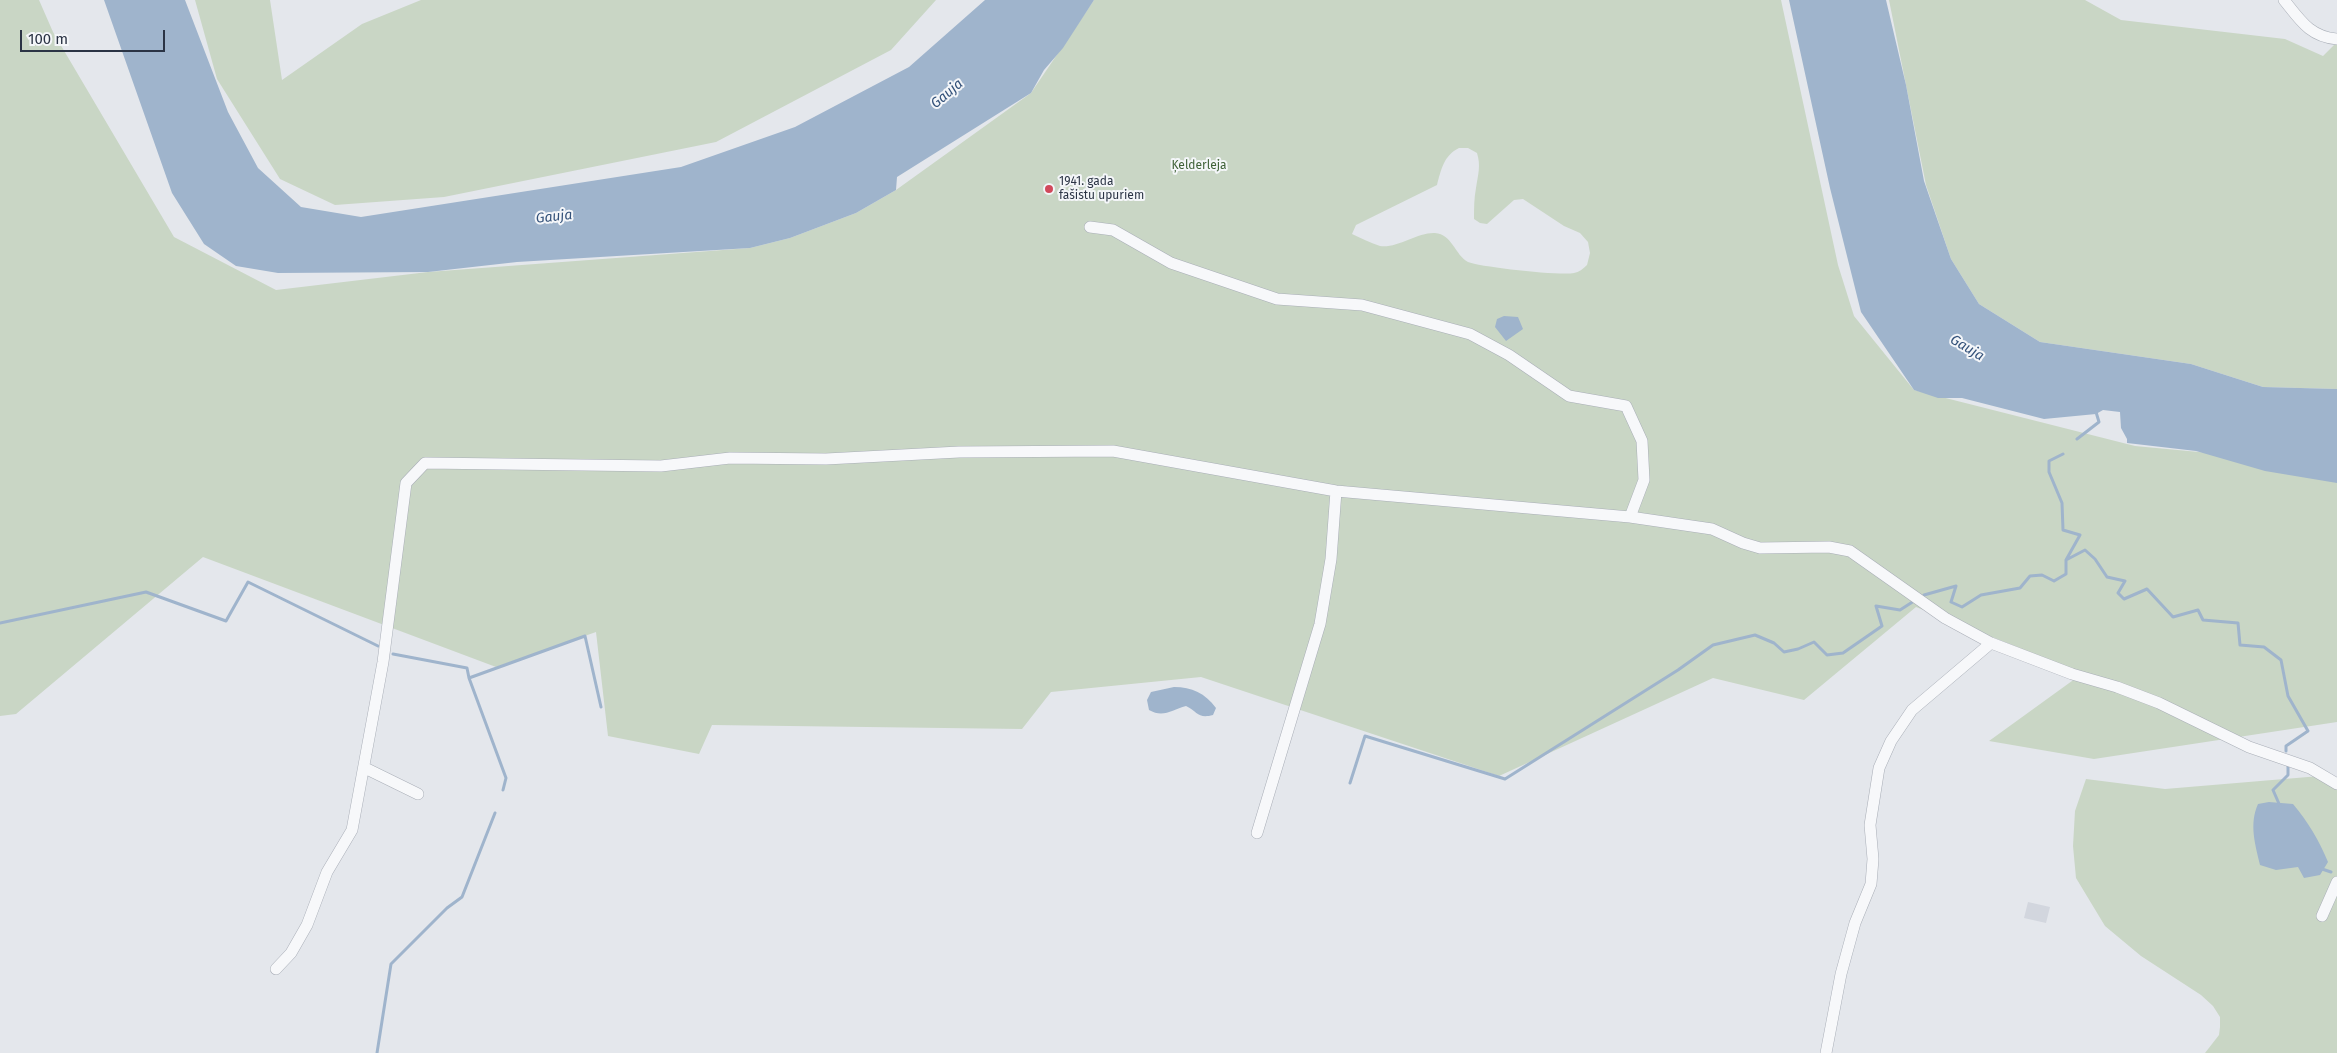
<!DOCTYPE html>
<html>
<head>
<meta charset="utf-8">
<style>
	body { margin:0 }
	#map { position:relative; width:2337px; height:1053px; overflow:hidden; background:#e4e7ec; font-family:"Fira Sans",sans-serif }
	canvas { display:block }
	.scale { position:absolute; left:20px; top:30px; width:145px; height:22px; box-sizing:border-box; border:2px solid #2b3445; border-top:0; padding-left:6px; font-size:15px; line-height:18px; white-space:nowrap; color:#2b3445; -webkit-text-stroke:4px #f4f6f9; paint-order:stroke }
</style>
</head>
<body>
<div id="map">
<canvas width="2337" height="1053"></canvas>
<div class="scale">100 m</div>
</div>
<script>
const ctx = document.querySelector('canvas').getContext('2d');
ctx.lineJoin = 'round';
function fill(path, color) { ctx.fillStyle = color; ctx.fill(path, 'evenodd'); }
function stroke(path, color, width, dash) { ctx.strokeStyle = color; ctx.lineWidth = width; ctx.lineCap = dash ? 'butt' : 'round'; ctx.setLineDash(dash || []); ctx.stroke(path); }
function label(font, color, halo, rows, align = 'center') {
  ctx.font = font + ' "Fira Sans",sans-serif'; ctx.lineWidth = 4; ctx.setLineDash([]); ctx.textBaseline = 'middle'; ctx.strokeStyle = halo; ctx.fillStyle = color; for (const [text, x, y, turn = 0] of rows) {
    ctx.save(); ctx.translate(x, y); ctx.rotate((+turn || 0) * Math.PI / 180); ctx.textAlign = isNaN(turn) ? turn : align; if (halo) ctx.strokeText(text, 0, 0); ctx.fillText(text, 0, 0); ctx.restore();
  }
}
fill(new Path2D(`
	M2028,902L2050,907L2046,923L2024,918Z`), '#d2d6de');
fill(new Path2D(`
	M0,0H39L53,32L174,237L276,290L428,272L750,248L790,238L856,213L896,190L1031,93L1094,0H1781L1838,265L1854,316L1914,390L2135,446L2337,465V722L2094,759L1989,741L2083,673L1916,607L1804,700L1713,678L1499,776L1201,677L1051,692L1022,729L712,725L699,754L608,736L596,632L496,667L203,557L16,714L0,716ZM1459,148H1468L1477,153C1481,166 1478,174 1476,188C1474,198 1474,209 1474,219L1480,223L1487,224L1514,200L1523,199L1564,226L1580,233L1588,242L1590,253L1587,265C1583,269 1579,272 1574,273C1561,276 1480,267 1468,262C1455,255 1452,234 1435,233C1418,232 1396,249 1380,246C1371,243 1361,238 1352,234L1356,225L1437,185C1441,170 1444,155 1459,148Z
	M195,0H270L282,80L362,24L421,0H936L891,50L716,142L444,197L335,205L280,179L217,79Z
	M1889,0H2085L2121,20L2285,39L2323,56L2337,42V389L2263,387L2191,364L2040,342L1979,304L1951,259L1926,185Z
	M2320,776L2337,790V1053H2205L2219,1035L2220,1027V1017L2213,1006L2201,995L2141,956L2105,926L2076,878L2073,846L2075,811L2086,779L2165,789Z`), '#c9d6c5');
fill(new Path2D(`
	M104,0H185L228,112L258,168L301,207L361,217L681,167L795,127L909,67L985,0H1094L1063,48L1044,70L1031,93L897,177L896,190L856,213L790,238L750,248L517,262L428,272L278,273L236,266L204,244L172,193Z
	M1789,0H1886L1906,85L1924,181L1951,259L1979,304L2040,342L2191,364L2263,387L2337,389V483L2265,471L2196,451L2127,443V439L2121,428L2120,412L2103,410L2096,414L2044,419L1962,398H1938L1914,390L1861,312L1830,188Z
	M1504,316L1518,317L1523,329L1506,341L1495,327L1497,319Z
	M1174,687C1192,687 1205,693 1216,708L1213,715C1198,719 1198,712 1186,706C1172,710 1163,718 1149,710L1147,700L1151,692Z
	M2269,802L2293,804C2308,822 2319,840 2328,862L2320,875L2304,878L2298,867L2276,870L2260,865C2255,844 2249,824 2258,804Z`), '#9fb4cc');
stroke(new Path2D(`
	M2077,439L2099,422L2096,412
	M2063,454L2049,461V472L2062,503L2063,530L2080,535L2066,560L2085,550L2095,559L2107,577L2125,581L2118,593L2124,599L2147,589L2173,617L2198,610L2203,620L2238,623L2240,645L2264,647L2281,660L2288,696L2308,731L2286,746V751
	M1924,595L1956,586L1951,602L1962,607L1981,595L2020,588L2030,576L2042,575L2054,581L2066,574V560
	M0,623L146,592L226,621L248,582L378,646
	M393,654L467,668L469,678
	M1350,783L1365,736L1505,779L1678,670L1713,645L1755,635L1774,643L1784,652L1798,649L1814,642L1827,655L1843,653L1882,626L1876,606L1900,610L1914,601
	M503,790L506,778L469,678L585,636L601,707
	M2280,806L2273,790L2288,775V764
	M2322,869L2331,872
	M377,1053L391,964L447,908L462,897L495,813`), '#9fb4cc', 3);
const minor = new Path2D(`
	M2284,0C2300,20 2310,37 2337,39
	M1090,227L1113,230L1171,263L1277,299L1362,305L1470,334L1509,355L1569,396L1626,406L1642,441L1644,480L1630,517L1712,529L1743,543L1760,548L1829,547L1850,551L1945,618L1991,643L2072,674L2117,687L2159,703L2249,747L2310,768L2337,784
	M365,768L418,794
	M1257,833L1320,624L1331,559L1336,491
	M2322,916L2337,882
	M276,969L291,953L307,925L327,872L352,830L383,662L406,483L425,463L661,466L730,458L826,459L959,452L1113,451L1336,491L1630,517
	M1826,1053L1841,974L1855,923L1871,884L1873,859L1870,825L1879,768L1891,741L1912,710L1991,643`);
stroke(minor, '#a9aeb7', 12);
stroke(minor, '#f7f8fa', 11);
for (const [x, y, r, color] of [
	[1049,189,5,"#d1495b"]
]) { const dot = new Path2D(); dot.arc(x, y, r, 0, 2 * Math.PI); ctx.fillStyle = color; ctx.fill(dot); stroke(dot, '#f4f6f9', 2); }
label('12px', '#3f6138', '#f4f6f9', [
	["Ķelderleja",1199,166]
]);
label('12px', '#2b3445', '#f4f6f9', [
	["1941. gada",1059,182],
	["fašistu upuriem",1059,196]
], 'left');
label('italic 14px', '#34527a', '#f4f6f9', [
	["Gauja",947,94,-40],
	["Gauja",554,217,-6],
	["Gauja",1967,348,31]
]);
</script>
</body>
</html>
